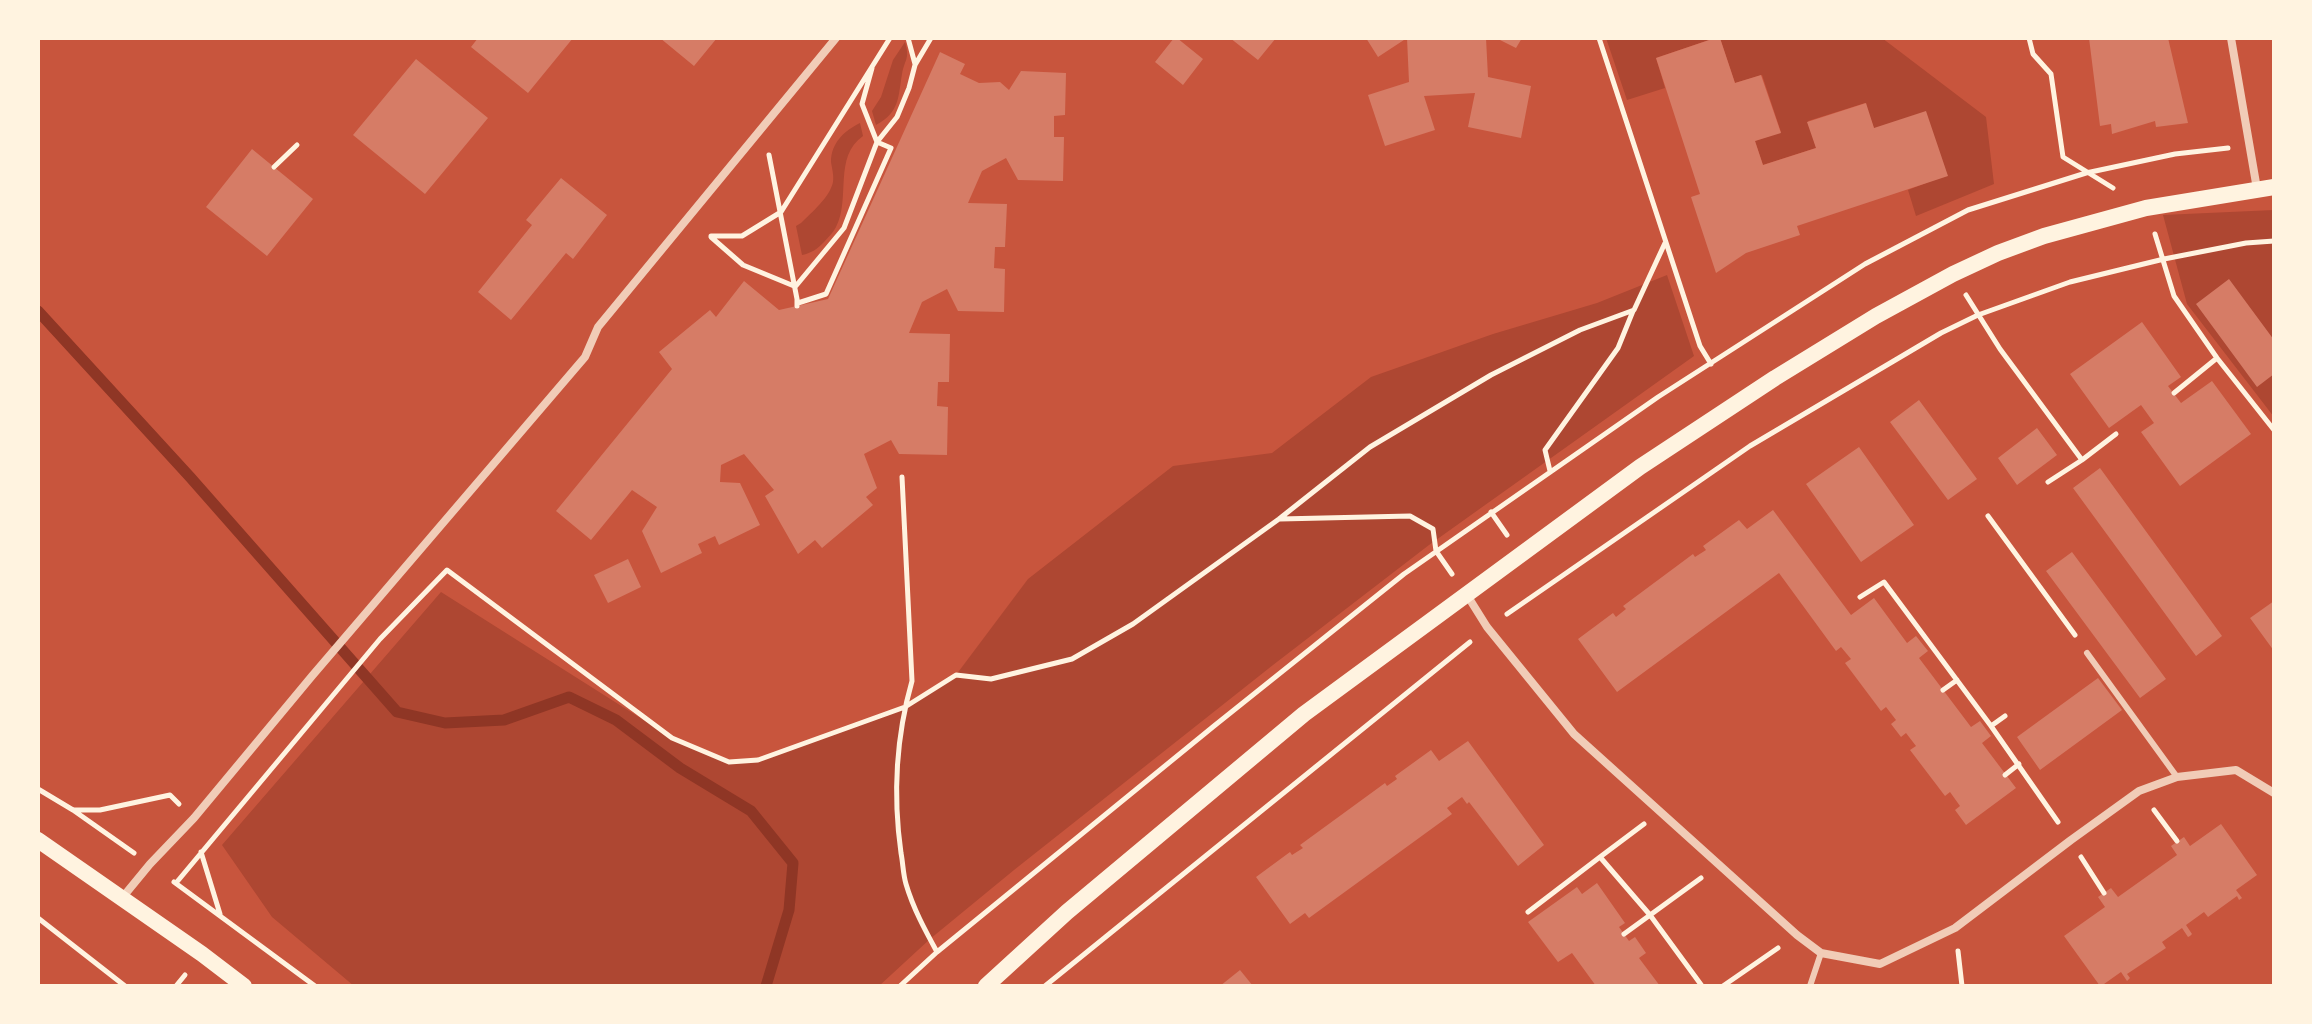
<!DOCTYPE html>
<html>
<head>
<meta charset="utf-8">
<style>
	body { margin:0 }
	#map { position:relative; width:2312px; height:1024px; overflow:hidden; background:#c8553d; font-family:Signika,sans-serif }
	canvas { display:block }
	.frame { position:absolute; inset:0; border:40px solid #fff3e0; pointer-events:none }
</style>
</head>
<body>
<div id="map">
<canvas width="2312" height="1024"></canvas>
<div class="frame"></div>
</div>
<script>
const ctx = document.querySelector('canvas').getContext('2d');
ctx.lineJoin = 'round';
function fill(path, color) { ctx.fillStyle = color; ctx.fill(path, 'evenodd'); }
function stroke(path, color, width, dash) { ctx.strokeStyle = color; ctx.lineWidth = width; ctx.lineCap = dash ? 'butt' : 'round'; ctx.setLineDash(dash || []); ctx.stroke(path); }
fill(new Path2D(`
	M1606,38H1715L1656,58L1665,88L1627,100Z
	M1720,38H1882L1986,117L1994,184L1916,216L1908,190L1947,175L1874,128L1865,103L1808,121L1816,148L1763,165L1755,141L1781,132L1762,75L1735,83Z
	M905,42C910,60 905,58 902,74C898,97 900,112 876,125L872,111L881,97L893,60Z
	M860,123L863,136C833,157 851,198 836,227C833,233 828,237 824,242C817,249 812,253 802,255L796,226L801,223C812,212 830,197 833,182C834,175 832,169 831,162C831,143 844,131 860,123Z
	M2274,210V417L2187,304L2163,215Z
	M1667,275L1694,356L1429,545L1273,665L1014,870L930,939L879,986H354L272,917L222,845L441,592L672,738L729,762L758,760L905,707L956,675L1028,579L1173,466L1272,453L1371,377L1493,334L1597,303Z`), '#ae4732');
stroke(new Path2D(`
	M38,311L190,477L397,712L445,723L504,720L569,697L616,720L680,768L751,811L793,863L789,910L766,986`), '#8f3625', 11);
fill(new Path2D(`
	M478,38H573L528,93L471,47Z
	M660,38H717L694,66Z
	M1174,38H1177L1203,59L1183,85L1155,62Z
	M1230,38H1276L1258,60Z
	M1366,38H1407L1378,57Z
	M1407,38H1486L1488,77L1531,86L1521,138L1468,127L1475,93L1424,96L1435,130L1385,146L1368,95L1409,82Z
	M1496,38H1522L1516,48Z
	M1715,38H1720L1735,83L1761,75L1781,133L1755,141L1763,165L1816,148L1807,122L1866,103L1874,128L1926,111L1948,176L1797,226L1800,235L1746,253L1716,273L1691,197L1700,194L1656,58Z
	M2089,38H2168L2188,123L2156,127L2155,121L2112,134L2111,124L2100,126Z
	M940,52L965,64L960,74L979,83L1000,82L1009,90L1021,71L1066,73L1065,115L1054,116V137H1064L1063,181L1018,180L1006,158L982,171L968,203L1007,204L1005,247H995L994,268L1005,269L1004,312L958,311L947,289L922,302L909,333L950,334L949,382H938L937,406L948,407L947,455L899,454L891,440L864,454L877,488L866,497L873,505L822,548L815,540L798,554L765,496L774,490L744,454L721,465L720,482L740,483L760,525L719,545L715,536L698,544L702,553L661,573L642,531L657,507L632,490L591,540L556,511L672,369L659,352L710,310L716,317L744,281L779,310L828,299Z
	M416,59L488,118L425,194L353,135Z
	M252,149L313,199L267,256L206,207Z
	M561,178L607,215L573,259L566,253L511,320L478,292L532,225L526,220Z
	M2229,279L2274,340V374L2257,387L2196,304Z
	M2142,322L2181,377L2168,386L2181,403L2212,381L2251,434L2180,486L2141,432L2154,423L2141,405L2109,428L2070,374Z
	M1919,400L1977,479L1948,500L1890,422Z
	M2037,428L2057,455L2017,485L1998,458Z
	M1859,447L1914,525L1861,562L1806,484Z
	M2100,468L2222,636L2196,656L2073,488Z
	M1773,510L1851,615L1874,598L1907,643L1916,636L1928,651L1919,658L1971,727L1980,721L1991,736L1982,743L2016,788L1966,825L1955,810L1960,806L1950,792L1945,796L1910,750L1916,746L1906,733L1901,737L1891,724L1896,720L1886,707L1881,711L1845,663L1851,659L1841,647L1836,651L1779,573L1617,692L1578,639L1613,613L1616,617L1626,609L1623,606L1693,554L1695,557L1706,550L1703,546L1739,520L1747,529Z
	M2072,552L2166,679L2140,698L2046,571Z
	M628,559L641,587L608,603L594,575Z
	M2274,601V651L2250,618Z
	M2098,678L2122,710L2040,770L2017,737Z
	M1468,741L1544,845L1518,866L1469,802L1467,804L1462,797L1447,808L1452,814L1309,918L1305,913L1290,924L1256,877L1290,852L1292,855L1303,848L1300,845L1385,783L1387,786L1397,779L1395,776L1431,750L1439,761Z
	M2221,824L2257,875L2236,890L2242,898L2239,900L2237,896L2208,917L2204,912L2186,925L2192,934L2190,936L2188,937L2182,928L2162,942L2166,948L2127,974L2130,978L2127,981L2121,972L2104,984L2105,986H2100L2064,936L2105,907L2098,897L2111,888L2118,897L2177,855L2171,846L2184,837L2190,846Z
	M1597,883L1625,923L1619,927L1629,941L1635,937L1646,953L1639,958L1660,986H1596L1572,953L1558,962L1528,922L1577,887L1582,894Z
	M1240,970L1253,986H1220Z`), '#d67c66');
stroke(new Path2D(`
	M908,38L915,64
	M1599,38L1700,346L1711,364
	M2029,38L2033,54L2051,74L2063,157L2113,188
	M769,155L797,299V306
	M274,167L297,145
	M2155,234L2174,296L2217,358L2274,430
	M711,236H742L781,212L890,38
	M711,237L743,265L794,286
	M795,287L844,228L877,142L862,104L872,68
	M1966,295L2000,349L2082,460L2116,434
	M798,303L826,294L891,148L877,142L897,117L909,88L915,65L931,38
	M2174,393L2217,358
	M1550,471L1545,450L1618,348L1633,311
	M902,477L912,681C896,737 893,796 901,853C903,863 903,874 906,884C913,908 925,930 937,952
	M2048,482L2082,460
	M1491,512L1507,535
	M1988,516L2075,635
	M1280,519L1410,516L1433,529L1436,551L1452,574
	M1860,597L1884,582L1991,726L2058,822
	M1507,614L1750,446L1941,333L1978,315L2070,282L2164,259L2246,243L2274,241
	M1943,690L1957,680
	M1991,726L2005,716
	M2005,775L2019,764
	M38,789L73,810L134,853
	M74,810H100L170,795L179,804
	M2154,810L2177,841
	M1644,824L1600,857L1650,915L1702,986
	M201,852L220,914
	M2081,857L2104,893
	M174,882L315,986
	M176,883L380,639L447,570L672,738L729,762L758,760L905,707L956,675L991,679L1072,659L1133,624L1279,519L1370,447L1491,375L1580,330L1634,310L1665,243
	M1528,912L1600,857
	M38,918L125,986
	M1624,934L1701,878
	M1958,951L1962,986
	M176,986L185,975
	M900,986L937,952L1214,726L1404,574L1658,397L1865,264L1968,210L2086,173L2175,154L2228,148
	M1045,986L1470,642
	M1723,986L1778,948`), '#fff3e0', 5);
stroke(new Path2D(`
	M2087,653L2177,777
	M1810,986L1821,953`), '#f1ccb7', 6);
stroke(new Path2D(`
	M2231,38L2257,189
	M1467,595L1487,627L1574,734L1797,935L1821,953L1880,964L1955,928L2071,840L2139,791L2177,777L2236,770L2274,793
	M122,898L150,864L194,818L312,676L585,357L598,327L836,38`), '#f1ccb7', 8);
stroke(new Path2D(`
	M38,840L202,954L244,986
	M986,986L1067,912L1304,714L1640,467L1775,378L1876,316L1953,274L1998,253L2044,236L2146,208L2274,187`), '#fff3e0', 16);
</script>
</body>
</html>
